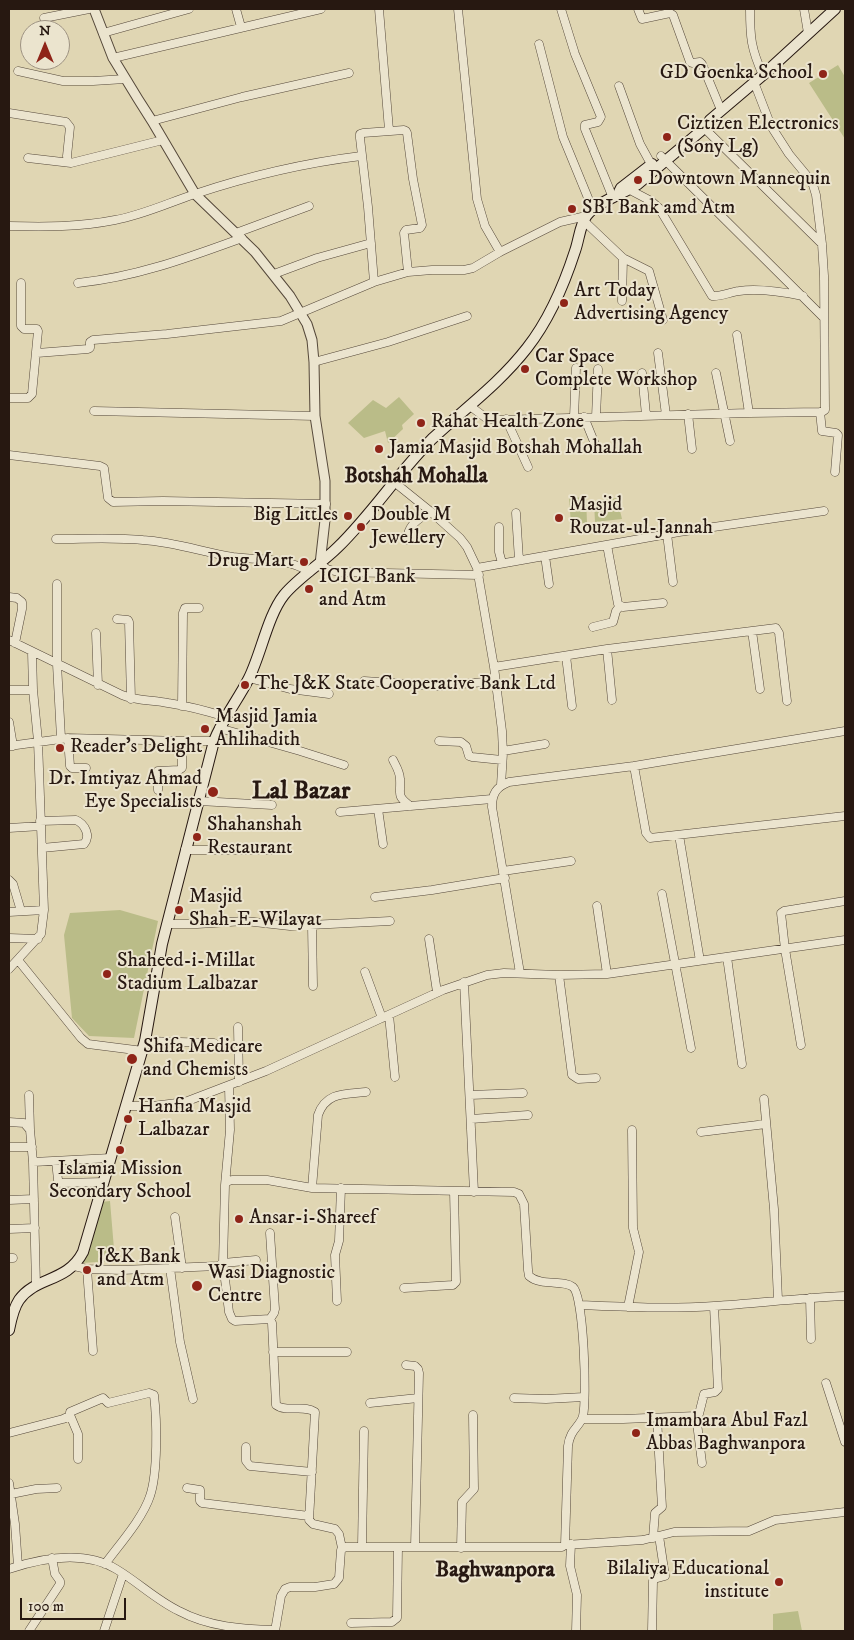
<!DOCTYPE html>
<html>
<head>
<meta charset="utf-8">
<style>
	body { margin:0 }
	#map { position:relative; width:854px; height:1640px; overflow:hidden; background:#e0d6b3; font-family:"IM FELL DW Pica",serif }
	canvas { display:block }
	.frame { position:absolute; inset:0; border:10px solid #271811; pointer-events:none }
	.north { position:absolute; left:20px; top:20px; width:50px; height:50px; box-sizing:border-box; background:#ebe4ce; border:1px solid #9d9282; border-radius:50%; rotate:0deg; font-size:14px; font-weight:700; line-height:20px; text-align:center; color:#271811 }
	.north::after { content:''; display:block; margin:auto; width:18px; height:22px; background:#8f2418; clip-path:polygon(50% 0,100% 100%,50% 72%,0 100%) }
	.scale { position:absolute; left:20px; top:1598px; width:106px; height:22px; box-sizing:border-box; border:2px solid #271811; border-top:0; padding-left:6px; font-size:15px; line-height:18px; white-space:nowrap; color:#271811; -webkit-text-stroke:4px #ebe4ce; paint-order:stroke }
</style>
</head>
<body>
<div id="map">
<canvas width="854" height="1640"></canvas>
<div class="frame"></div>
<div class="north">N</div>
<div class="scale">100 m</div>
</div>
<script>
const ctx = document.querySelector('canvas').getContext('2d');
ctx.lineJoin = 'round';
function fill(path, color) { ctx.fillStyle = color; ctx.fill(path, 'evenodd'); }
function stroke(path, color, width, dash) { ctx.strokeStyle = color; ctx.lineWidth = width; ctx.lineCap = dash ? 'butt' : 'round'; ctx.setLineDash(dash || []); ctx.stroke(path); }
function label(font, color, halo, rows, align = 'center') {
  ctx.font = font + ' "IM FELL DW Pica",serif'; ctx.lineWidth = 4; ctx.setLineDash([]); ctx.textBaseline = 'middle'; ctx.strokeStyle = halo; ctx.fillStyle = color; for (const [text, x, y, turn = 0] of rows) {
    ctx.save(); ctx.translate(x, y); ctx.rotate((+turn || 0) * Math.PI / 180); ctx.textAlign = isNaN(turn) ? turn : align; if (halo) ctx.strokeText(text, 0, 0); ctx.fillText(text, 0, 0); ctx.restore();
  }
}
fill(new Path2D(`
	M838,65L845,77V139L809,83Z
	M399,397L414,414L402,425L403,429L388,443L385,431L364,438L348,423L373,400L386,408Z
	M586,497L587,523L571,524L569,498Z
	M617,498L622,519L595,522L594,501Z
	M120,910L158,921L134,1038L89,1036L72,1018L64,935L70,913Z
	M110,1201L115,1261L81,1263L101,1202Z
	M798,1611L802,1631H773V1614Z`), '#babc88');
const minor = new Path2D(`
	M236,9L241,27
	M379,9L389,130
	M458,9L477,199L485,226L500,252
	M561,9L575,54L601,117L598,122L585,125V129L613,198
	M638,9L642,19L670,13L673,15L690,62L692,63L700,62L702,64L721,110
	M750,9C750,37 751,49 763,75
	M804,9L808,33
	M44,18L89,9
	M103,33L189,9
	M539,44L563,137L593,210
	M113,58L321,9
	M18,71L63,81H93L125,79
	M619,86L640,144L651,164
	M9,113L66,122L70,127L67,156L68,162
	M152,121L242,97L349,73
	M700,124L822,244
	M661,156L823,317
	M28,158L71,163L163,140
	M630,190L651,201L659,208L712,296C720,297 730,292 739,291C760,288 783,292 803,296
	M584,221L623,258L649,271L663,320
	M9,226C45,227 80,227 115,220C143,215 168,203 195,194C249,176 304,163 361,156
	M236,233L309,206
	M274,274L317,258L371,243
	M374,282L368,207L360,138V134L363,133L404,130L406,131L407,133L413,179L422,225L420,228L406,230L404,233L408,272
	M78,283C136,277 187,258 242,238
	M622,301L623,258
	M737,335L749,413
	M37,353L88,349L90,348V342L93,340L167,334L281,321L374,282L408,272L432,270H464L473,268L500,252L560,222L586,216
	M658,353L666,415
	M314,362L388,342L467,316
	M642,373L646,415
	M716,373L730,441
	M9,398H28L32,394L38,331L37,329H24L21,326V283
	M470,406L486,418L497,420L749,413L822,412L825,410L824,276L822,244L816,195L813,185L808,177L789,154L771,126L754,82
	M94,411L315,416
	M820,412L822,431L836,433L838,435L835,472
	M688,414L692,449
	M574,417L576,368
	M584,417L597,449
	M596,417L598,369
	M506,419L528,467
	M9,455L100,466L104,468L108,498L113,502L163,501L326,504
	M394,482L430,511L460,538L467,547L477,568L494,667L502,731L503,753L501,785
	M516,513L519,560
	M499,527V552L502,563
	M667,534L673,582
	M56,539C85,539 114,537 143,540C174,542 203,552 233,557C262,561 283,556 310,572
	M407,540C408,524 418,520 430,511
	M607,545L618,604L623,607L663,603
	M545,556L549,584
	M320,564L327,569L338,572L479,575
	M477,568L679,532L824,511
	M57,584V664L61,738
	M9,597L17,598L22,602V609L15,643
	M117,619L128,620L129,622L131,699
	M593,627L613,622L616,611L620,606
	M752,631L760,689
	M96,633L98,685
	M9,640L122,695C137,701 153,700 168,703C188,706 207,711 226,717
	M607,649L612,700
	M566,656L572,706
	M494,667L607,649L776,628L779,633L787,701
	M249,678L290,689L329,694
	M364,681L438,686L496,681
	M9,690H33
	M182,706L183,613L185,608H199
	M9,722L13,746
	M219,728L300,751L344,765
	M68,738L70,766L72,768H86
	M439,741L461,742L466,746L469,756L472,757L502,760
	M9,746L68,738L182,741H214
	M503,751L545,744
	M393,760C396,766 400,772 400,779C401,795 396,795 410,806
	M634,766L646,833L650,838L845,816
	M158,790V771L179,770L182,768V741
	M199,801L272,805
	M378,809L383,844
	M340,812L492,799
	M40,821L76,820C85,824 91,836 84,844L42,848
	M9,828L41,826
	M679,835L700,961
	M185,850H272
	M503,871L571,861
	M9,880L13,884L21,911
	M662,894L691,1048
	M375,897L432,890L505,878
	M597,906L607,974
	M9,912L44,910
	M168,924H197L245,921L290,926L390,921
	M312,925L313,986
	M9,938L38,939
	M429,939L437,992
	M727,957L742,1064
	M18,960L81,1038L88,1044L143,1051
	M9,969L41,934L44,910L38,741L33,690L32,652
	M365,972L382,1018
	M520,973L492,807C492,794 496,787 509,782L634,766L845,731
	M559,975L572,1075L578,1079L596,1078
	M464,982L474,1192
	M389,1015L395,1077
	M238,1027L239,1082
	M145,1041L214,1043
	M801,1045L785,949L781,913L784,911L845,901
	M229,1086L230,1130L225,1185L223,1263L229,1312L232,1319L235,1321L270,1319L272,1323L276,1405C286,1413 304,1404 315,1412L309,1520L313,1524L335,1529L339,1534L342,1548
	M29,1095L30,1130
	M470,1095L523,1093
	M764,1099L774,1209L778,1300
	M127,1106H153L185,1102L266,1071L443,990L487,975L504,973L559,975L607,974L845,940
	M471,1119L528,1115
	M9,1122L24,1123L30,1130L33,1162L36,1286
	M701,1132L766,1124
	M9,1147H32
	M56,1161L58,1180L61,1183L104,1182
	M33,1162L111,1158
	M226,1182L232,1180H267L312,1188L514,1192L519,1194L524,1204L528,1270L529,1276C542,1287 563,1279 573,1287C584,1296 587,1400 583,1416C580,1427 570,1429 568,1446L565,1545L562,1547H345L341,1550L339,1578L334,1584L315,1587H290L285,1589L281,1596L275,1631
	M312,1188L318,1115C326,1092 345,1094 366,1092
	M9,1200L34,1199
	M175,1217L182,1268
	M9,1229L35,1228
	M270,1233L275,1309L274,1313L270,1319
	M9,1258H13
	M74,1266L87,1269L122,1270L218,1266L223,1263L256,1260
	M170,1268L180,1342L193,1399
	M87,1269L93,1351
	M404,1288L453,1285L456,1282L454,1191
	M810,1298L811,1339
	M337,1301L335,1255L339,1241L341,1188
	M580,1305C625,1307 669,1309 714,1306C758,1303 802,1298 845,1296
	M628,1307L639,1252L633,1228L632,1130
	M273,1352H347
	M406,1365L415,1366L418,1369L419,1373L415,1547
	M826,1383L845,1442
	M514,1398L546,1399L584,1397
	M370,1403L418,1398
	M70,1415L78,1434V1459
	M696,1415L702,1463
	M582,1419H623L696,1416L699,1414L704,1394L715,1392L718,1389L714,1306
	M9,1433L63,1419L70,1416V1412L103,1398L108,1403L149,1393L154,1395C157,1420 158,1473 150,1496C143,1518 119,1545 105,1564
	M246,1447V1461L250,1466L312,1472
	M9,1483L15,1524L18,1566
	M187,1488L200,1490V1501L202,1503L309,1516
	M11,1494L36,1489L57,1488
	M653,1538L655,1513L662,1507L657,1418
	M571,1544L570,1566L577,1595L576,1631
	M565,1545L643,1540L674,1532L749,1531L775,1520L845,1512
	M362,1546L364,1431
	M461,1548L462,1502L474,1489L473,1415
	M9,1569C42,1558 84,1550 116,1569C138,1582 156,1600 179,1611C209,1627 242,1629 275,1630
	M351,1623L392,1622L397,1618L398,1547
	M29,1631L60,1584V1581L55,1574L52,1558
	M104,1631L123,1574
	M652,1631L653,1581L654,1579L665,1576L659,1536`);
const tertiary = new Path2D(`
	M94,9L113,58L138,99L152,121L195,194L255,252L290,296L307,324L312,340L314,362L315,416L325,481V520L320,564`);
const secondary = new Path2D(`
	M619,192L621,188L652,164
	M9,1330C11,1320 13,1309 19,1300C36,1276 67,1283 83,1252L145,1041L162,944L214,741C223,718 238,700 249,678C261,654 268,615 284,595C299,577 321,564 338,547C372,514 398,473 432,439C464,409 499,384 527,348C549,320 564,285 575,251C579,240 580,224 587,215C599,201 623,194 638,184L708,125L710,120L763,75L835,9`);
stroke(minor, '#55483a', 9);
stroke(tertiary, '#55483a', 11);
stroke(secondary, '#271811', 12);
stroke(minor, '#ebe4ce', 8);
stroke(tertiary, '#ebe4ce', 9);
stroke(secondary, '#ebe4ce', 10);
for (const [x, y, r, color] of [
	[823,74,5,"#8f2418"],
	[667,137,5,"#8f2418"],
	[638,180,5,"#8f2418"],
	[572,209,5,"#8f2418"],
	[564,303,5,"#8f2418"],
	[525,369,5,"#8f2418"],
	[421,423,5,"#8f2418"],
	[379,449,5,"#8f2418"],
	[348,516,5,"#8f2418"],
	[559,518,5,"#8f2418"],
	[361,527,5,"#8f2418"],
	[304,562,5,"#8f2418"],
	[309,589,5,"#8f2418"],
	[245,685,5,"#8f2418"],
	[205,729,5,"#8f2418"],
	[60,748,5,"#8f2418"],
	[213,792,6,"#8f2418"],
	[197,837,5,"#8f2418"],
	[179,910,5,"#8f2418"],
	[107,974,5,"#8f2418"],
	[132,1059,6,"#8f2418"],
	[128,1119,5,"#8f2418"],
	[120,1150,5,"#8f2418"],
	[239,1219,5,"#8f2418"],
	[87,1270,5,"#8f2418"],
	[197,1286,6,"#8f2418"],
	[636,1433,5,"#8f2418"],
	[779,1582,5,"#8f2418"]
]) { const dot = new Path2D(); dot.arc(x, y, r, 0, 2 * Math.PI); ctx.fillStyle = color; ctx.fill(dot); stroke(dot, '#ebe4ce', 2); }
label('20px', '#271811', '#ebe4ce', [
	["GD Goenka School",813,74,"right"],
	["Ciztizen Electronics",677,125],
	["(Sony Lg)",677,148],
	["Downtown Mannequin",648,180],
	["SBI Bank amd Atm",582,209],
	["Art Today",574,292],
	["Advertising Agency",574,315],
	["Car Space",535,358],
	["Complete Workshop",535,381],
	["Rahat Health Zone",431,423],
	["Jamia Masjid Botshah Mohallah",389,449],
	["Masjid",569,506],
	["Rouzat-ul-Jannah",569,529],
	["Big Littles",338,516,"right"],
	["Double M",371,516],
	["Jewellery",371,539],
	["Drug Mart",294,562,"right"],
	["ICICI Bank",319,578],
	["and Atm",319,601],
	["The J&K State Cooperative Bank Ltd",255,685],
	["Masjid Jamia",215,718],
	["Ahlihadith",215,741],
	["Reader's Delight",70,748],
	["Dr. Imtiyaz Ahmad",202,780,"right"],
	["Eye Specialists",202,803,"right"],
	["Shahanshah",207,826],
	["Restaurant",207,849],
	["Masjid",189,898],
	["Shah-E-Wilayat",189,921],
	["Shaheed-i-Millat",117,962],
	["Stadium Lalbazar",117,985],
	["Shifa Medicare",143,1048],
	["and Chemists",143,1071],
	["Hanfia Masjid",138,1108],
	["Lalbazar",138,1131],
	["Islamia Mission",120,1170,"center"],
	["Secondary School",120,1193,"center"],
	["Ansar-i-Shareef",249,1219],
	["J&K Bank",97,1258],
	["and Atm",97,1281],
	["Wasi Diagnostic",208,1274],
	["Centre",208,1297],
	["Imambara Abul Fazl",646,1422],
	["Abbas Baghwanpora",646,1445],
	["Bilaliya Educational",769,1570,"right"],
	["institute",769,1593,"right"]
], 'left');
label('bold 21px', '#271811', '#ebe4ce', [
	["Botshah Mohalla",416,478]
]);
label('bold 22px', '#271811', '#ebe4ce', [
	["Baghwanpora",495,1571]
]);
label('bold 25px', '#271811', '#ebe4ce', [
	["Lal Bazar",301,793]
]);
</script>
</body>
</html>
